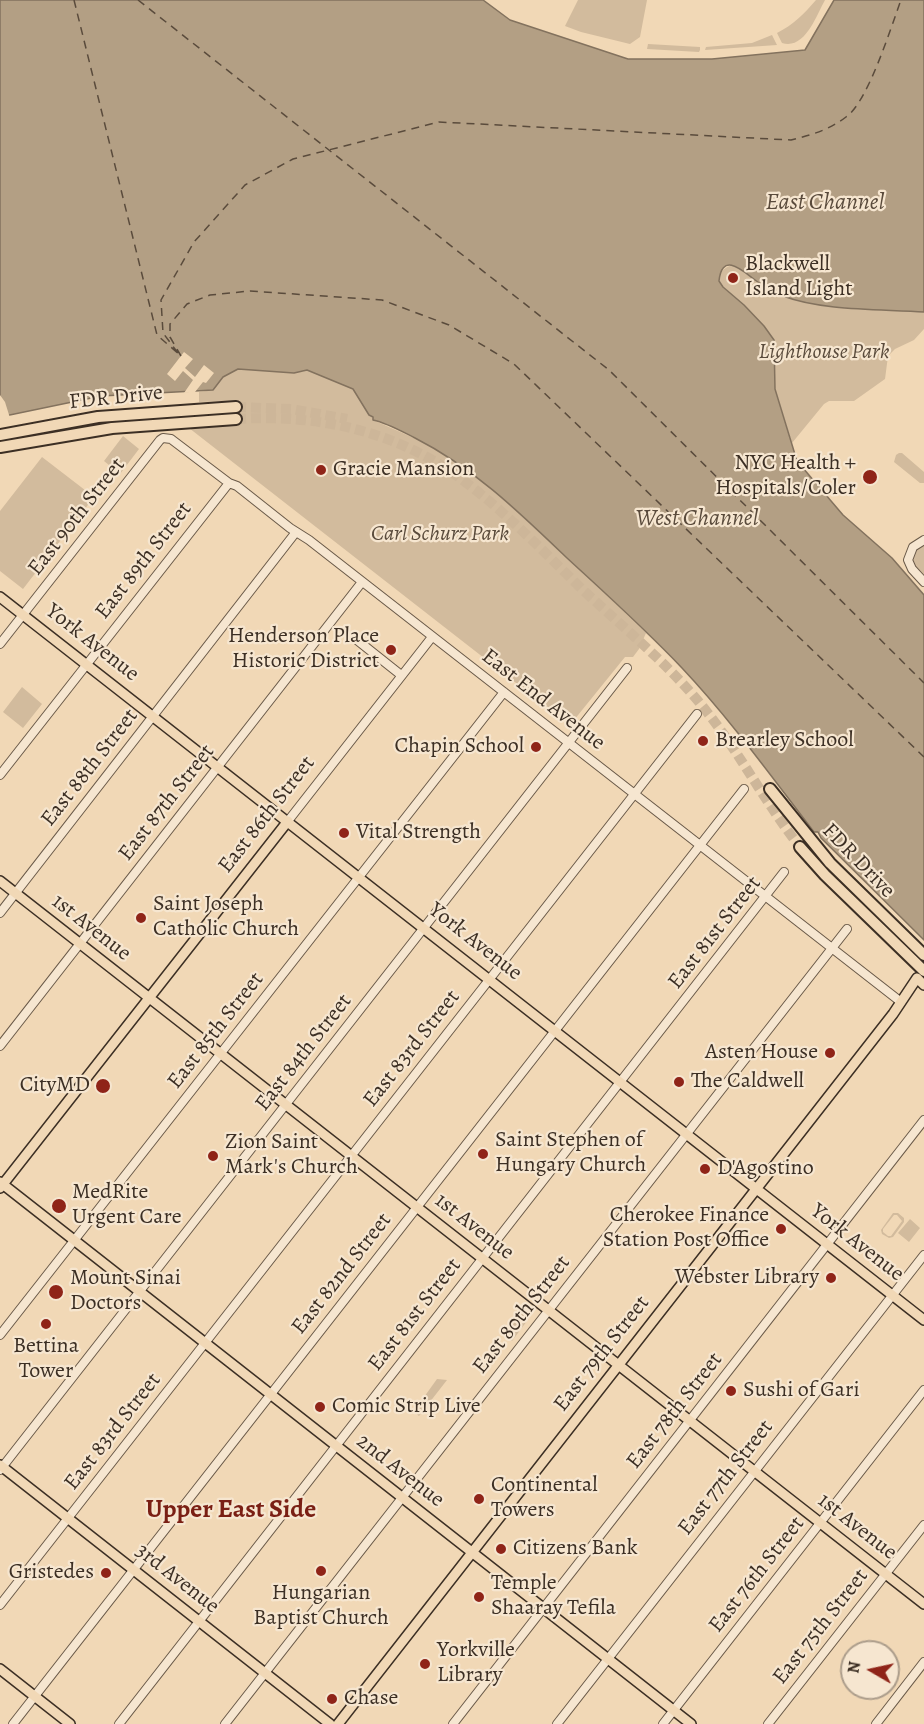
<!DOCTYPE html>
<html>
<head>
<meta charset="utf-8">
<style>
	body { margin:0 }
	#map { position:relative; width:924px; height:1724px; overflow:hidden; background:#f1d8b6; font-family:Alegreya,serif }
	canvas { display:block }
	.north { position:absolute; left:840px; top:1640px; width:60px; height:60px; box-sizing:border-box; background:#f6e6d0; border:2px solid #ac9d8b; border-radius:50%; rotate:279deg; font-size:16px; font-weight:700; line-height:24px; text-align:center; color:#3c2f24 }
	.north::after { content:''; display:block; margin:auto; width:21px; height:27px; background:#8f2418; clip-path:polygon(50% 0,100% 100%,50% 72%,0 100%) }
</style>
</head>
<body>
<div id="map">
<canvas width="924" height="1724"></canvas>
<div class="north">N</div>
</div>
<script>
const ctx = document.querySelector('canvas').getContext('2d');
ctx.lineJoin = 'round';
function fill(path, color) { ctx.fillStyle = color; ctx.fill(path, 'evenodd'); }
function stroke(path, color, width, dash) { ctx.strokeStyle = color; ctx.lineWidth = width; ctx.lineCap = dash ? 'butt' : 'round'; ctx.setLineDash(dash || []); ctx.stroke(path); }
function label(font, color, halo, rows, align = 'center') {
  ctx.font = font + ' Alegreya,serif'; ctx.lineWidth = 4.5; ctx.setLineDash([]); ctx.textBaseline = 'middle'; ctx.strokeStyle = halo; ctx.fillStyle = color; for (const [text, x, y, turn = 0] of rows) {
    ctx.save(); ctx.translate(x, y); ctx.rotate((+turn || 0) * Math.PI / 180); ctx.textAlign = isNaN(turn) ? turn : align; if (halo) ctx.strokeText(text, 0, 0); ctx.fillText(text, 0, 0); ctx.restore();
  }
}
fill(new Path2D(`
	M578,0H647L640,37L630,44L581,32L565,26Z
	M816,0H825C816,16 805,50 782,43L777,33C793,25 804,14 816,0Z
	M772,35L777,45L705,50L706,47L752,43Z
	M648,44L700,47V50L699,52L647,49Z
	M733,265C743,268 748,275 756,281C765,287 775,293 785,296C829,311 878,307 924,312V329L914,340L895,349L888,356L885,379L854,401H829L824,404L792,443L775,389L774,340L744,305L720,284C718,274 723,267 733,265Z
	M238,369L301,372L307,370L353,389L369,415L373,417V420L430,445L478,476L544,535L646,633L639,649L633,657H625L570,725L189,428L237,424L236,401L199,402V392L213,390L223,377Z
	M123,436L139,449L120,474L104,461Z
	M899,453H902L924,472V483H920L894,462L896,455Z
	M42,457L94,497L23,589L0,571V511Z
	M924,544V577L917,569L912,557L914,551Z
	M22,687L42,704L23,728L3,712Z
	M893,1213H898L904,1218V1222L893,1237L889,1238L882,1234L881,1230ZM894,1215H897L902,1221L891,1236H888L883,1232V1229Z
	M910,1219L920,1228L909,1242L898,1233Z
	M522,1311L530,1317L512,1341L503,1335Z
	M437,1379L447,1380L419,1416L414,1411Z`), '#d2bb9d');
const water = new Path2D(`
	M0,0H483L510,20L628,59H712L805,50L834,0H924V312C882,309 822,311 783,296C773,292 763,286 755,280C743,271 722,251 719,281L723,287L744,305L764,326L774,340L775,389L797,461L843,515L892,558L924,595V940L821,838L818,832H814C771,776 730,719 682,668C646,630 606,594 567,558C519,512 474,468 415,438C401,431 387,423 373,420V417L369,415L353,389L307,370L294,373L238,369L223,377L213,390L101,396L0,417Z`);
fill(water, '#b39f84');
stroke(water, '#83725e', 1.5);
fill(new Path2D(`
	M184,352L193,359L185,368L195,377L204,365L214,373L206,383L203,382L195,392L184,393L193,380L183,371L175,381L167,374Z
	M0,395L5,402L10,418L0,420Z`), '#f1d8b6');
stroke(new Path2D(`
	M74,0L157,335L180,355
	M138,0L609,370L924,683
	M178,353L163,333L161,300L194,242L245,185L293,159L439,122L791,140C811,135 829,130 846,117C868,102 891,27 901,0
	M181,356L170,337V324L187,304L210,295L250,291L382,300L449,325L514,364L924,757`), '#5a4b3c', 1.5, [8, 6]);
stroke(new Path2D(`
	M236,407L291,409L347,419
	M236,419C316,414 394,430 460,478C505,511 544,552 584,591C626,630 672,667 707,712C741,755 766,804 800,847`), '#cdb699', 10, [10, 5]);
const minor = new Path2D(`
	M924,540L913,547L908,560L912,569L924,582
	M357,640L401,675
	M0,644L160,440L163,438L171,439L229,483L237,486L290,528L309,540L901,1002
	M0,775L229,483
	M288,821L432,637
	M0,913L296,532
	M0,1046L362,582
	M0,1335L504,692
	M0,1470L627,668
	M0,1605L697,714
	M13,1724L744,789
	M119,1724L784,872
	M225,1724L847,929
	M453,1724L924,1120
	M557,1724L924,1255
	M663,1724L924,1390
	M768,1724L924,1525
	M876,1724L924,1662`);
const major = new Path2D(`
	M0,597L924,1320
	M0,881L924,1604
	M0,1182L691,1724
	M0,1188L288,821
	M0,1465L330,1724
	M0,1669L70,1724
	M338,1724L893,1014L917,978L924,985`);
const highway = new Path2D(`
	M0,435L98,417L236,407
	M0,447L112,428L236,419
	M770,789L830,863L924,955
	M800,847L825,875L924,971`);
stroke(minor, '#695948', 10);
stroke(major, '#3c2f24', 12);
stroke(highway, '#3c2f24', 14);
stroke(minor, '#f6e6d0', 8);
stroke(major, '#f1d8b6', 9);
stroke(highway, '#f1d8b6', 10);
for (const [x, y, r, color] of [
	[733,278,6,"#8f2418"],
	[321,470,6,"#8f2418"],
	[870,477,8,"#8f2418"],
	[391,650,6,"#8f2418"],
	[703,741,6,"#8f2418"],
	[536,747,6,"#8f2418"],
	[344,833,6,"#8f2418"],
	[141,918,6,"#8f2418"],
	[830,1053,6,"#8f2418"],
	[679,1082,6,"#8f2418"],
	[103,1086,8,"#8f2418"],
	[483,1154,6,"#8f2418"],
	[213,1156,6,"#8f2418"],
	[705,1169,6,"#8f2418"],
	[59,1206,8,"#8f2418"],
	[781,1229,6,"#8f2418"],
	[831,1278,6,"#8f2418"],
	[56,1292,8,"#8f2418"],
	[46,1324,6,"#8f2418"],
	[731,1391,6,"#8f2418"],
	[320,1407,6,"#8f2418"],
	[479,1499,6,"#8f2418"],
	[501,1549,6,"#8f2418"],
	[321,1571,6,"#8f2418"],
	[106,1573,6,"#8f2418"],
	[479,1597,6,"#8f2418"],
	[425,1664,6,"#8f2418"],
	[332,1699,6,"#8f2418"]
]) { const dot = new Path2D(); dot.arc(x, y, r, 0, 2 * Math.PI); ctx.fillStyle = color; ctx.fill(dot); stroke(dot, '#f6e6d0', 2); }
label('22px', '#3c2f24', '#f6e6d0', [
	["Blackwell",745,265],
	["Island Light",745,290],
	["NYC Health +",856,464,"right"],
	["Hospitals/Coler",856,489,"right"],
	["Gracie Mansion",333,470],
	["Henderson Place",379,637,"right"],
	["Historic District",379,662,"right"],
	["Brearley School",715,741],
	["Chapin School",524,747,"right"],
	["Vital Strength",356,833],
	["Saint Joseph",153,905],
	["Catholic Church",153,930],
	["Asten House",818,1053,"right"],
	["The Caldwell",691,1082],
	["CityMD",90,1086,"right"],
	["Saint Stephen of",495,1141],
	["Hungary Church",495,1166],
	["Zion Saint",225,1143],
	["Mark's Church",225,1168],
	["D'Agostino",717,1169],
	["MedRite",72,1193],
	["Urgent Care",72,1218],
	["Cherokee Finance",769,1216,"right"],
	["Station Post Office",769,1241,"right"],
	["Webster Library",819,1278,"right"],
	["Mount Sinai",70,1279],
	["Doctors",70,1304],
	["Bettina",46,1347,"center"],
	["Tower",46,1372,"center"],
	["Sushi of Gari",743,1391],
	["Comic Strip Live",332,1407],
	["Continental",491,1486],
	["Towers",491,1511],
	["Citizens Bank",513,1549],
	["Gristedes",94,1573,"right"],
	["Temple",491,1584],
	["Shaaray Tefila",491,1609],
	["Hungarian",321,1594,"center"],
	["Baptist Church",321,1619,"center"],
	["Yorkville",437,1651],
	["Library",437,1676],
	["Chase",344,1699]
], 'left');
label('italic 22px', '#5a4b3c', '#f6e6d0', [
	["Lighthouse Park",824,353],
	["Carl Schurz Park",440,535]
]);
label('22px', '#3c2f24', '#f6e6d0', [
	["FDR Drive",116,398,-6],
	["East 90th Street",77,517,-52],
	["East 89th Street",144,561,-52],
	["York Avenue",92,643,38],
	["East End Avenue",543,700,38],
	["East 88th Street",90,768,-52],
	["East 87th Street",167,803,-52],
	["East 86th Street",267,815,-52],
	["FDR Drive",858,861,46],
	["1st Avenue",91,928,38],
	["East 81st Street",715,933,-52],
	["York Avenue",475,942,38],
	["East 85th Street",216,1031,-52],
	["East 83rd Street",412,1049,-52],
	["East 84th Street",304,1053,-52],
	["1st Avenue",474,1227,38],
	["York Avenue",857,1243,38],
	["East 82nd Street",342,1274,-52],
	["East 81st Street",415,1315,-52],
	["East 80th Street",522,1315,-52],
	["East 79th Street",602,1354,-52],
	["East 78th Street",675,1411,-52],
	["East 83rd Street",113,1432,-52],
	["2nd Avenue",400,1471,38],
	["East 77th Street",726,1478,-52],
	["1st Avenue",857,1527,38],
	["East 76th Street",757,1575,-52],
	["3rd Avenue",177,1579,38],
	["East 75th Street",821,1627,-52]
]);
label('italic 24px', '#5a4b3c', '#f6e6d0', [
	["East Channel",825,203],
	["West Channel",697,519]
]);
label('bold 26px', '#7a1f14', '#f6e6d0', [
	["Upper East Side",231,1511]
]);
</script>
</body>
</html>
